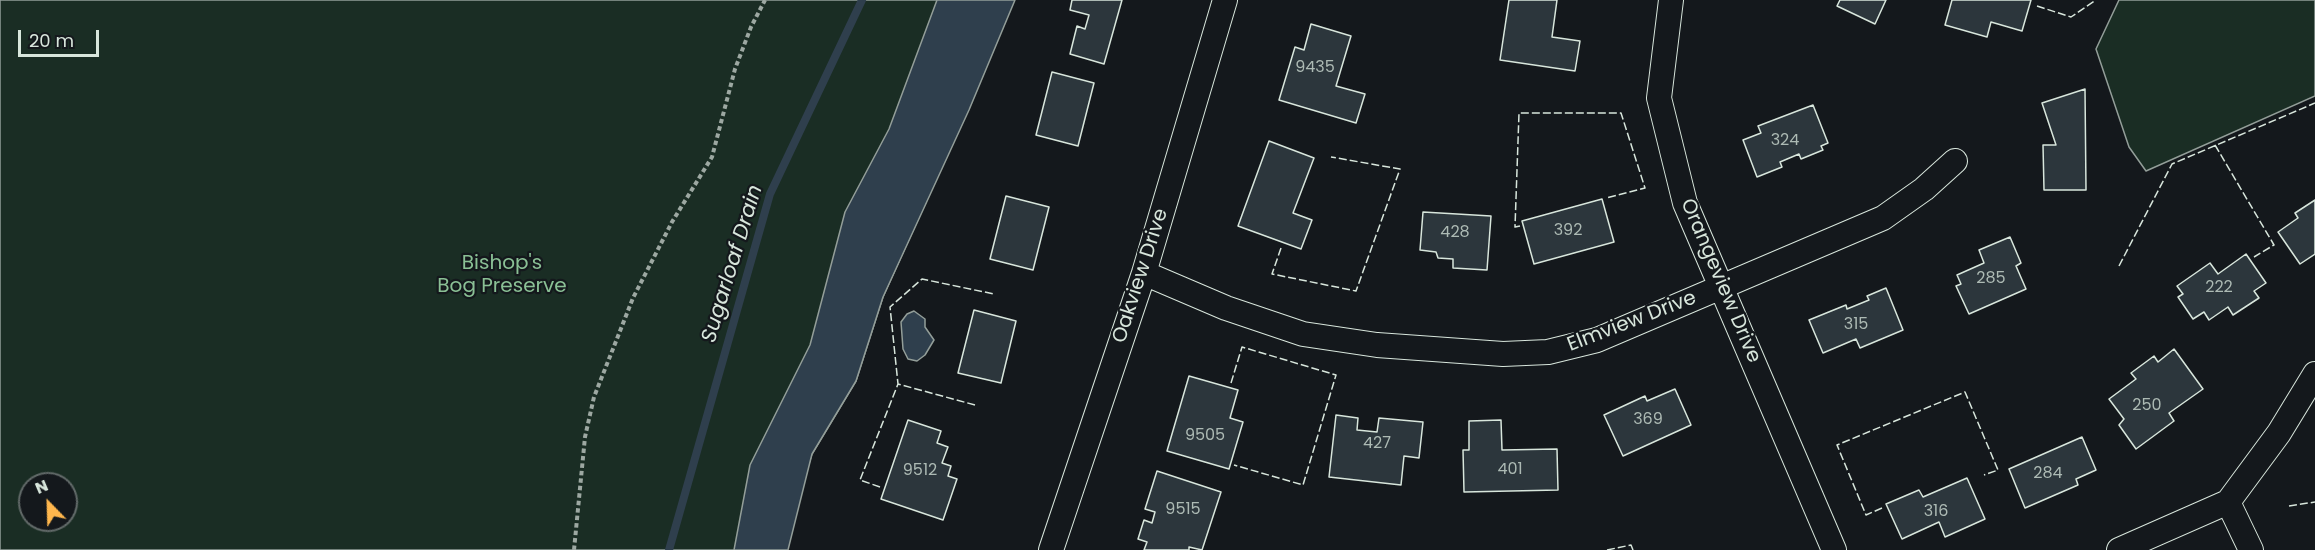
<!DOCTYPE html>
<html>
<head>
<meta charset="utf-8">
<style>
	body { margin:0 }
	#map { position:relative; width:2315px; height:550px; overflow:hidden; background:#14181c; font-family:Poppins,sans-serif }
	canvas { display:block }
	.north { position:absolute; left:18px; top:472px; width:60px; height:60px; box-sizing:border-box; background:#14181c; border:2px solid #626a69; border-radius:50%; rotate:337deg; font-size:16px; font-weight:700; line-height:24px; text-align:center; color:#d8e6dc }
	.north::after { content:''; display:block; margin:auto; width:21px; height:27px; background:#ffb74d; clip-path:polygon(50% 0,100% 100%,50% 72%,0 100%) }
	.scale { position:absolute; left:18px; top:30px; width:81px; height:27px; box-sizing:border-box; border:3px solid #d8e6dc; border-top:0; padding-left:8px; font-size:18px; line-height:21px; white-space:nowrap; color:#d8e6dc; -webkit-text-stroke:4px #14181c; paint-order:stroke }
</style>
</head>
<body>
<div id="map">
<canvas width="2315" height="550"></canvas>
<div class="north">N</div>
<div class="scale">20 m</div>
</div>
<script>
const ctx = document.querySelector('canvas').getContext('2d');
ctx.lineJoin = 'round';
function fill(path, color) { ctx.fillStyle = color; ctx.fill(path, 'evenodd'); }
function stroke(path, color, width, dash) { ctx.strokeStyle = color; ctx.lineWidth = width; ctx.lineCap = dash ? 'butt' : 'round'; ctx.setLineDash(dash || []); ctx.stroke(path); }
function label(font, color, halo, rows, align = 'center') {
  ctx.font = font + ' Poppins,sans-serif'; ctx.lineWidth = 4.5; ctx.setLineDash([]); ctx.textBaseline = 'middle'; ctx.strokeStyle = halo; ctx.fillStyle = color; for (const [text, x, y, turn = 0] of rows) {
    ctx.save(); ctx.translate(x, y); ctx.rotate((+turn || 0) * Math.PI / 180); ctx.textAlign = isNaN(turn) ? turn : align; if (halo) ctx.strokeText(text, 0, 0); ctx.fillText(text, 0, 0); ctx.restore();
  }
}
const green = new Path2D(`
	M0,0H1003L948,153L883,297L856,381L812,454L782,550H0ZM30,484H66V520H30Z
	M2119,0H2315V96L2146,171L2129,147L2096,49Z`);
fill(green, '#1a2d24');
stroke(green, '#939e99', 1.5);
const water = new Path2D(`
	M937,0H1015L969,110L883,297L856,381L812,454L788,550H734L750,465L810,345L845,212L889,129Z
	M914,311L925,319V327L934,340L925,355L917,361L908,359L903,349L901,322L907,314Z`);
fill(water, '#2f3f4d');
stroke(water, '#939e99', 1.5);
stroke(new Path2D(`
	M669,550L770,194L862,0`), '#2f3f4d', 8);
const building = new Path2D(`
	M1072,0H1122L1104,64L1070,54L1077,26L1085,29L1089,15L1070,10Z
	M1509,0H1557L1552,37L1580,41L1575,71L1500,60Z
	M1840,0H1886L1875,24L1837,6Z
	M1952,0H2031L2022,31L1991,22L1987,37L1945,25Z
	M1311,24L1351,36L1336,86L1365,94L1356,123L1279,100L1295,47L1304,50Z
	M1052,72L1094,83L1078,146L1036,135Z
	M2085,89L2086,190H2044L2043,145H2056L2042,103Z
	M1813,105L1828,143L1821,146L1823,150L1801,159L1799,154L1780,162L1782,167L1757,177L1743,140L1761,133L1758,126Z
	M1269,141L1314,158L1293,213L1312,220L1301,249L1238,226Z
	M1006,196L1049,207L1033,270L990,259Z
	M1602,199L1614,242L1534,264L1522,221Z
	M2315,200V254L2300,264L2278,232L2298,218L2295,213Z
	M1423,212L1491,216L1487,270L1453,268V259L1438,258L1436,252L1420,250Z
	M2010,237L2021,263L2016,266L2026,289L1969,314L1956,286L1961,284L1957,275L1984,263L1979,250Z
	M2246,254L2266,283L2254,291L2259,298L2233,315L2228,307L2209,320L2204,312L2193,319L2178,297L2183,294L2177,286L2210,263L2218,274Z
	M1886,288L1903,330L1860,348L1856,339L1823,353L1809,320L1846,305L1847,309L1869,300L1867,296Z
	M974,310L1016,321L1001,383L958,373Z
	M2174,349L2203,389L2169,413L2174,421L2136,449L2119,425L2124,419L2109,399L2136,379L2131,373L2154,356L2158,362Z
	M1189,376L1238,390L1230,418L1243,422L1229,469L1167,451Z
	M1675,389L1691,425L1623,456L1604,415L1645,396L1647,401Z
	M1336,415L1358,418L1357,430L1377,432L1379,418L1423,422L1419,458L1404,456L1401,485L1329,477Z
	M908,420L941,431L937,443L948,447L942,463L951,466L948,476L957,479L943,520L881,499Z
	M1501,420L1502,450L1557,449L1558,490L1464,492L1463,450H1469V421Z
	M2082,437L2096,470L2076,479L2078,485L2025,508L2009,469Z
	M1157,471L1221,492L1202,550L1189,547V550H1144L1147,542L1138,539L1144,520L1152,523L1155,512L1145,509Z
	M1967,478L1985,519L1945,537L1939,522L1902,539L1886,504L1919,490L1923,497Z`);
fill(building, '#2c363c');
stroke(building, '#d8e6dc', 1.5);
const street = new Path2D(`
	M1671,0L1659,98L1685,203L1834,550
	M1144,273L1226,308L1303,334L1377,345L1503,354L1548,352L1597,340L1883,218L1924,189L1955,161
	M2228,502L2251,550
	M1051,550L1144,273L1225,0
	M2119,550L2228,502L2279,433L2315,374`);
stroke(street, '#d8e6dc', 26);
stroke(new Path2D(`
	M574,550L585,437L594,397L633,298L672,222L712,157L735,69L751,27L765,0`), '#9da8a2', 4, [4.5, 3]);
stroke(street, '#14181c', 24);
stroke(new Path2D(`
	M2037,6L2071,17L2096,0
	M2215,145L2274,245L2254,257
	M1520,226L1515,227L1519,113H1621L1645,188L1606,198
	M1281,248L1272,274L1356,291L1400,169L1331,157
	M2119,266L2172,164L2315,103
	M1231,383L1242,347L1336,375L1303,485L1234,465
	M975,405L898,384L890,307L922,279L994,294
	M880,487L860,480L898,384
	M2289,506L2315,502
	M1882,508L1866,515L1837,445L1965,392L1998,470L1984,475
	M1607,550L1631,545L1633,550`), '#d8e6dc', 1.5, [8, 3]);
label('16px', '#adbab4', null, [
	["9435",1315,68],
	["324",1785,141],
	["392",1568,231],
	["428",1455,233],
	["285",1991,279],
	["222",2219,288],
	["315",1856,325],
	["250",2147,406],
	["369",1648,420],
	["9505",1205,436],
	["427",1377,444],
	["401",1510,470],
	["9512",920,471],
	["284",2048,474],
	["9515",1183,510],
	["316",1936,512]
]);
label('20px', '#8ac095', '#14181c', [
	["Bishop's",502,264],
	["Bog Preserve",502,287]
]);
label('20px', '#d8e6dc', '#14181c', [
	["Oakview Drive",1141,276,-72],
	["Orangeview Drive",1720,281,67],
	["Elmview Drive",1632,322,-21]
]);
label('italic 21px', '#d8e6dc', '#14181c', [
	["Sugarloaf Drain",733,264,-73]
]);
</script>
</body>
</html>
